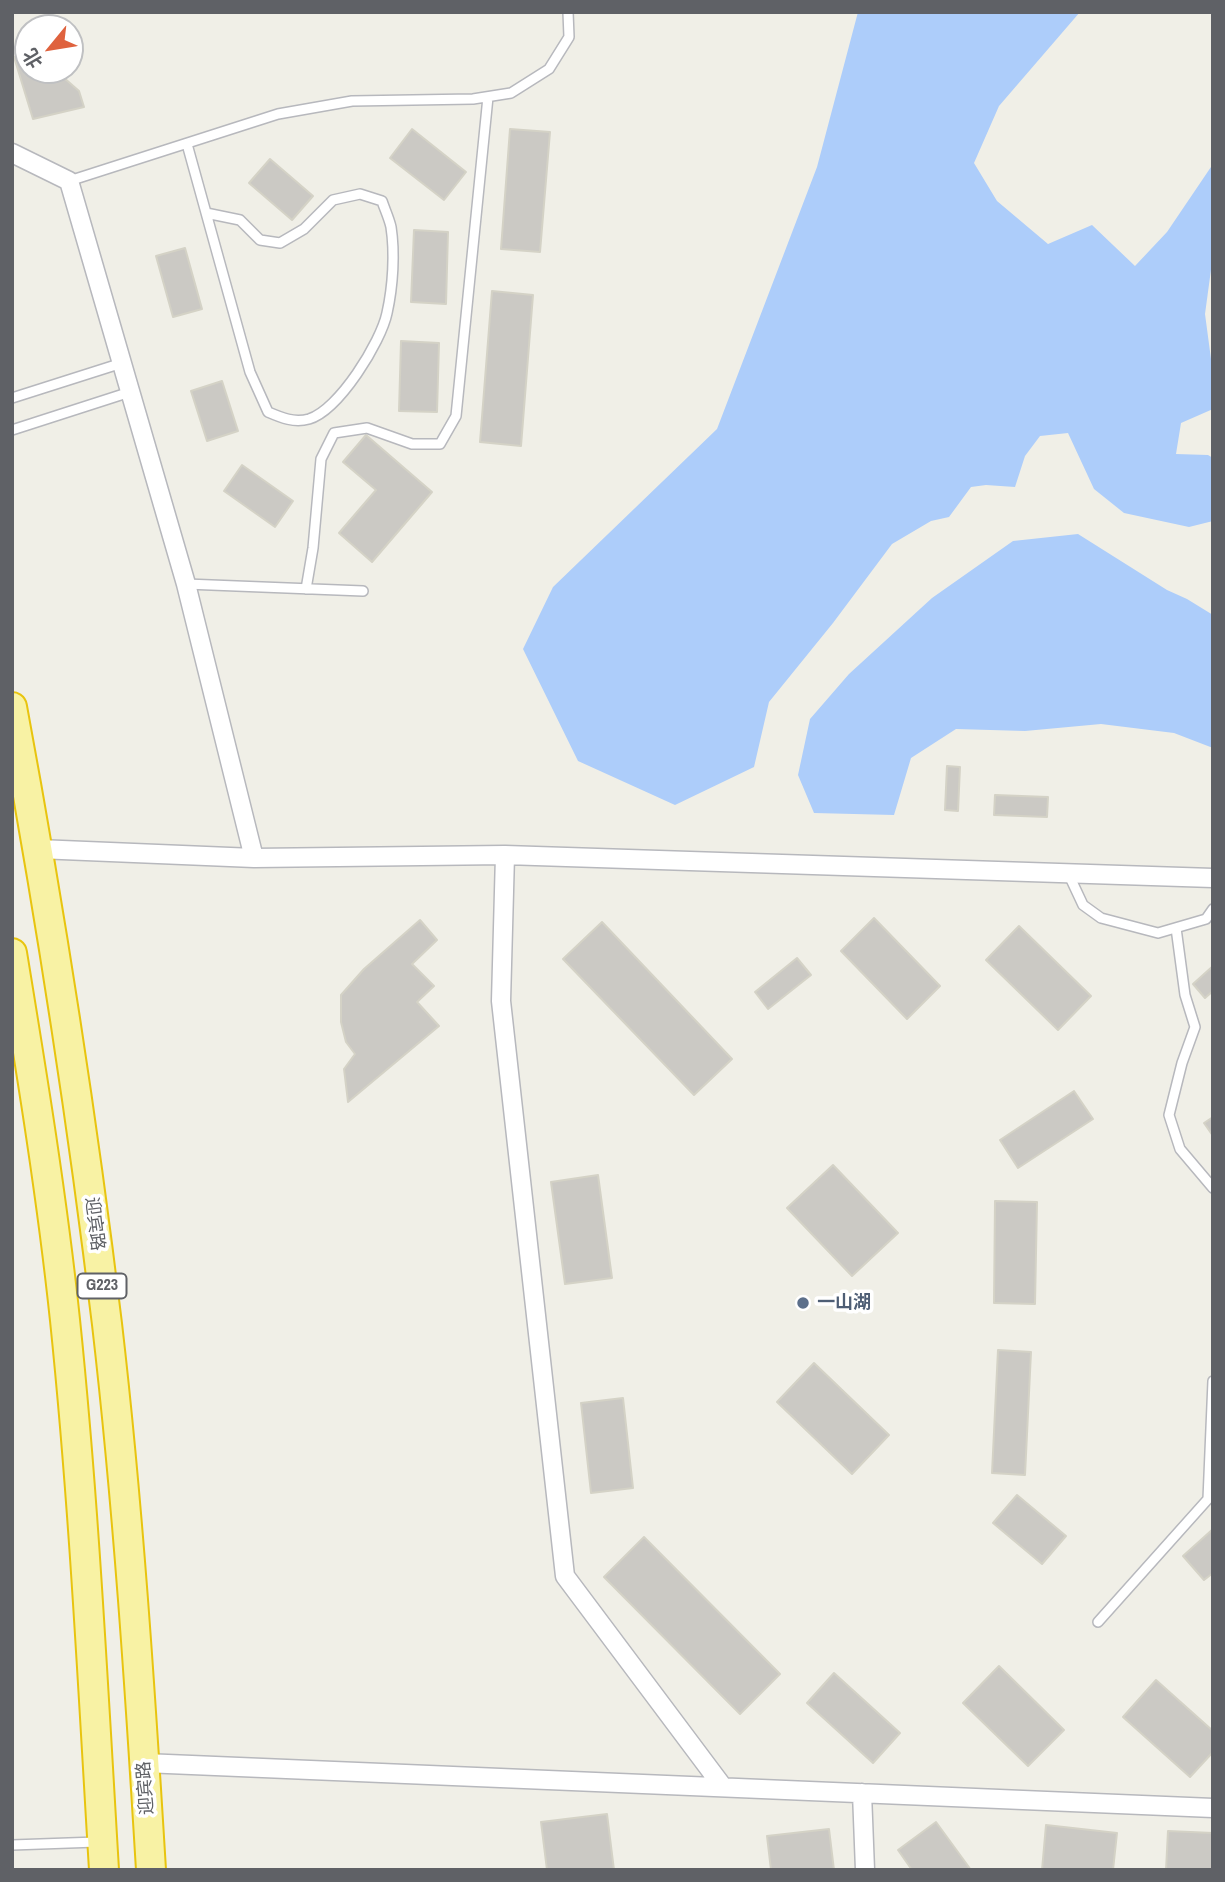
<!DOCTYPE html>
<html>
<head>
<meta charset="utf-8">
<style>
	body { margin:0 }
	#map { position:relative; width:1225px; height:1882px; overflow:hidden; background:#f0efe7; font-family:"Archivo Narrow","Noto Sans SC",sans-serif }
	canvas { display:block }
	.frame { position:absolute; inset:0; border:14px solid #5f6166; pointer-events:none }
	.north { position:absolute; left:14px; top:14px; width:70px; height:70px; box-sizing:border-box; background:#fff; border:2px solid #bfc0c2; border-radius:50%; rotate:240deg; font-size:19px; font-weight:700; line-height:28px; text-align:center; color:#5f6166 }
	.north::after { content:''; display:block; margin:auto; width:24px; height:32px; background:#df623e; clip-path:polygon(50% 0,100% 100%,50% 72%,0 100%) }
</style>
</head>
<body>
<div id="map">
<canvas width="1225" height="1882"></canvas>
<div class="frame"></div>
<div class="north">北</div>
</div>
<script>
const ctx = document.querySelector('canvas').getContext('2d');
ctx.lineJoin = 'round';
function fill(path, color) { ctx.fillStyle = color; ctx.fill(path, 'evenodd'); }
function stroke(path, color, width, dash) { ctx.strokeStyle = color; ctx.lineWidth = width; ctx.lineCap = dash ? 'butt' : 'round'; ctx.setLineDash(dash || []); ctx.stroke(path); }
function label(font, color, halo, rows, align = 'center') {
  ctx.font = font + ' "Archivo Narrow","Noto Sans SC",sans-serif'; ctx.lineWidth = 7; ctx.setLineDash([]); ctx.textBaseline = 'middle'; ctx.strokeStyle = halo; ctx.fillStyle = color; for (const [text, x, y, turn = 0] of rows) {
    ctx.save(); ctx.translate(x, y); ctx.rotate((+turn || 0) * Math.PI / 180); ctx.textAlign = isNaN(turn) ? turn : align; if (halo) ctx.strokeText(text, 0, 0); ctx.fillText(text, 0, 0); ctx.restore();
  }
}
fill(new Path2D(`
	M858,12H1080L999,106L974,163L997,201L1048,244L1092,225L1135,266L1167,232L1213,164V255L1205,314L1213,374V409L1181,423L1176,454L1208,455L1213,458V521L1189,527L1124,513L1094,489L1068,433L1040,436L1025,456L1015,487L986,485L971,487L949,517L931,521L892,544L833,623L769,702L754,767L675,805L578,761L523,649L553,587L717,429L817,167Z
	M1078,534L1167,590L1187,599L1213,615V748L1174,733L1101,724L1025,731L956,729L911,758L894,815L814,813L798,775L810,719L849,674L932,598L1013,541Z`), '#adcdfa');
const building = new Path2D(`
	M28,53V70H55L79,91L84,107L33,119L14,57Z
	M412,129L466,172L444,200L390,158Z
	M510,129L550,132L540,252L501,249Z
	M270,159L313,196L292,220L249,183Z
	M414,230L448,232L446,304L411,302Z
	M185,248L202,309L173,317L156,256Z
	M492,291L533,295L521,446L480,442Z
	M401,341L439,343L437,412L399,411Z
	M222,381L238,431L207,441L191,391Z
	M366,435L432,492L372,562L339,533L376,490L343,462Z
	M242,465L293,501L275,527L224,491Z
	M947,766L960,767L958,811L945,810Z
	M995,795L1048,797L1047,817L994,815Z
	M874,918L940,986L907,1019L841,951Z
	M420,920L437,940L412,964L434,986L417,1002L439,1026L348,1102L344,1069L355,1054L346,1042L341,1022V995L364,969Z
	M602,922L732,1059L694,1095L563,959Z
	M1019,926L1091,996L1058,1030L986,960Z
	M797,958L811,975L768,1009L755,992Z
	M1213,966V991L1205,998L1193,984Z
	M1074,1091L1093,1119L1018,1168L1000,1140Z
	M1213,1117V1136L1204,1123Z
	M833,1165L898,1233L852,1276L787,1208Z
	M598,1175L612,1278L565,1284L551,1182Z
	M995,1201L1037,1202L1035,1304L994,1303Z
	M998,1350L1031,1352L1025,1475L992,1473Z
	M814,1363L889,1435L852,1474L777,1402Z
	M623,1398L633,1488L591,1493L581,1403Z
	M1017,1495L1066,1536L1042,1564L993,1523Z
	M1213,1529V1573L1204,1580L1183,1556Z
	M644,1537L780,1674L740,1714L604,1577Z
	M999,1666L1064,1730L1028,1766L963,1703Z
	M834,1673L900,1733L873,1763L807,1703Z
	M1156,1680L1213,1731V1752L1190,1777L1123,1717Z
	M607,1814L614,1870H547L541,1822Z
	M936,1822L971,1870H912L898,1850Z
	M1046,1825L1117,1833L1113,1870H1042Z
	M829,1829L834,1870H771L767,1836Z
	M1168,1831L1213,1833V1870H1166Z`);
fill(building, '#cbc9c4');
stroke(building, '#d4d2c6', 2);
const service = new Path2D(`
	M187,144L250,372L268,412C282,418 294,423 309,419C339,410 381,342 387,313C393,286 395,253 391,227C389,218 385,210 382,201L360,194L333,200L304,229L280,243L260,240L240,220L206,213
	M69,181L278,114L352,101L473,99L511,93L549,69L569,37L568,12
	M12,398L122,363
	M12,430L130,392
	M186,584L363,591
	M306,589L313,548L321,459L334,433L367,428L412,444H440L456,416L488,97
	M1068,873L1083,905L1101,918L1158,933L1206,919L1213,909
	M1176,928L1185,995L1195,1027L1182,1063L1169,1115L1180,1149L1213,1188
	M1098,1622L1208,1499L1213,1381
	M12,1845L97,1842`);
const minor = new Path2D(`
	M12,153L69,181L186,584L254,858
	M38,849L254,858L505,855L1213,878
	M505,855L501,1001L565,1576L723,1787
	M144,1763L1213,1808
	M862,1793L865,1870`);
const trunk = new Path2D(`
	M12,707C50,912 82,1117 107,1324C128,1505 140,1688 151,1870
	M12,953C32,1075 52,1197 65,1320C84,1503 93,1687 104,1870`);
stroke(service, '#b7b8bd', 12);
stroke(minor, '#b7b8bd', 21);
stroke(trunk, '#e8c40f', 32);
stroke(service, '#fff', 9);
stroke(minor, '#fff', 18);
stroke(trunk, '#f8f2a4', 28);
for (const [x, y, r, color] of [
	[803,1303,7,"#5c6f8a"]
]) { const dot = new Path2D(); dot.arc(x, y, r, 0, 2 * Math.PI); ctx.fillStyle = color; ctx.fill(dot); stroke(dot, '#fff', 2.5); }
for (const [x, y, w] of [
	[102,1286,49]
]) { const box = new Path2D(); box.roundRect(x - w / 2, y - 12.5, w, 25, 5); ctx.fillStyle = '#fff'; ctx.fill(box); stroke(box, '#5f6166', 2); }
label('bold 16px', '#5f6166', null, [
	["G223",102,1286]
]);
label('18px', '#5f6166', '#fff', [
	["迎宾路",94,1224,83],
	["迎宾路",146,1788,-94]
]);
label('bold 18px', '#4e5e75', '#fff', [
	["一山湖",817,1303]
], 'left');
</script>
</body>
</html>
